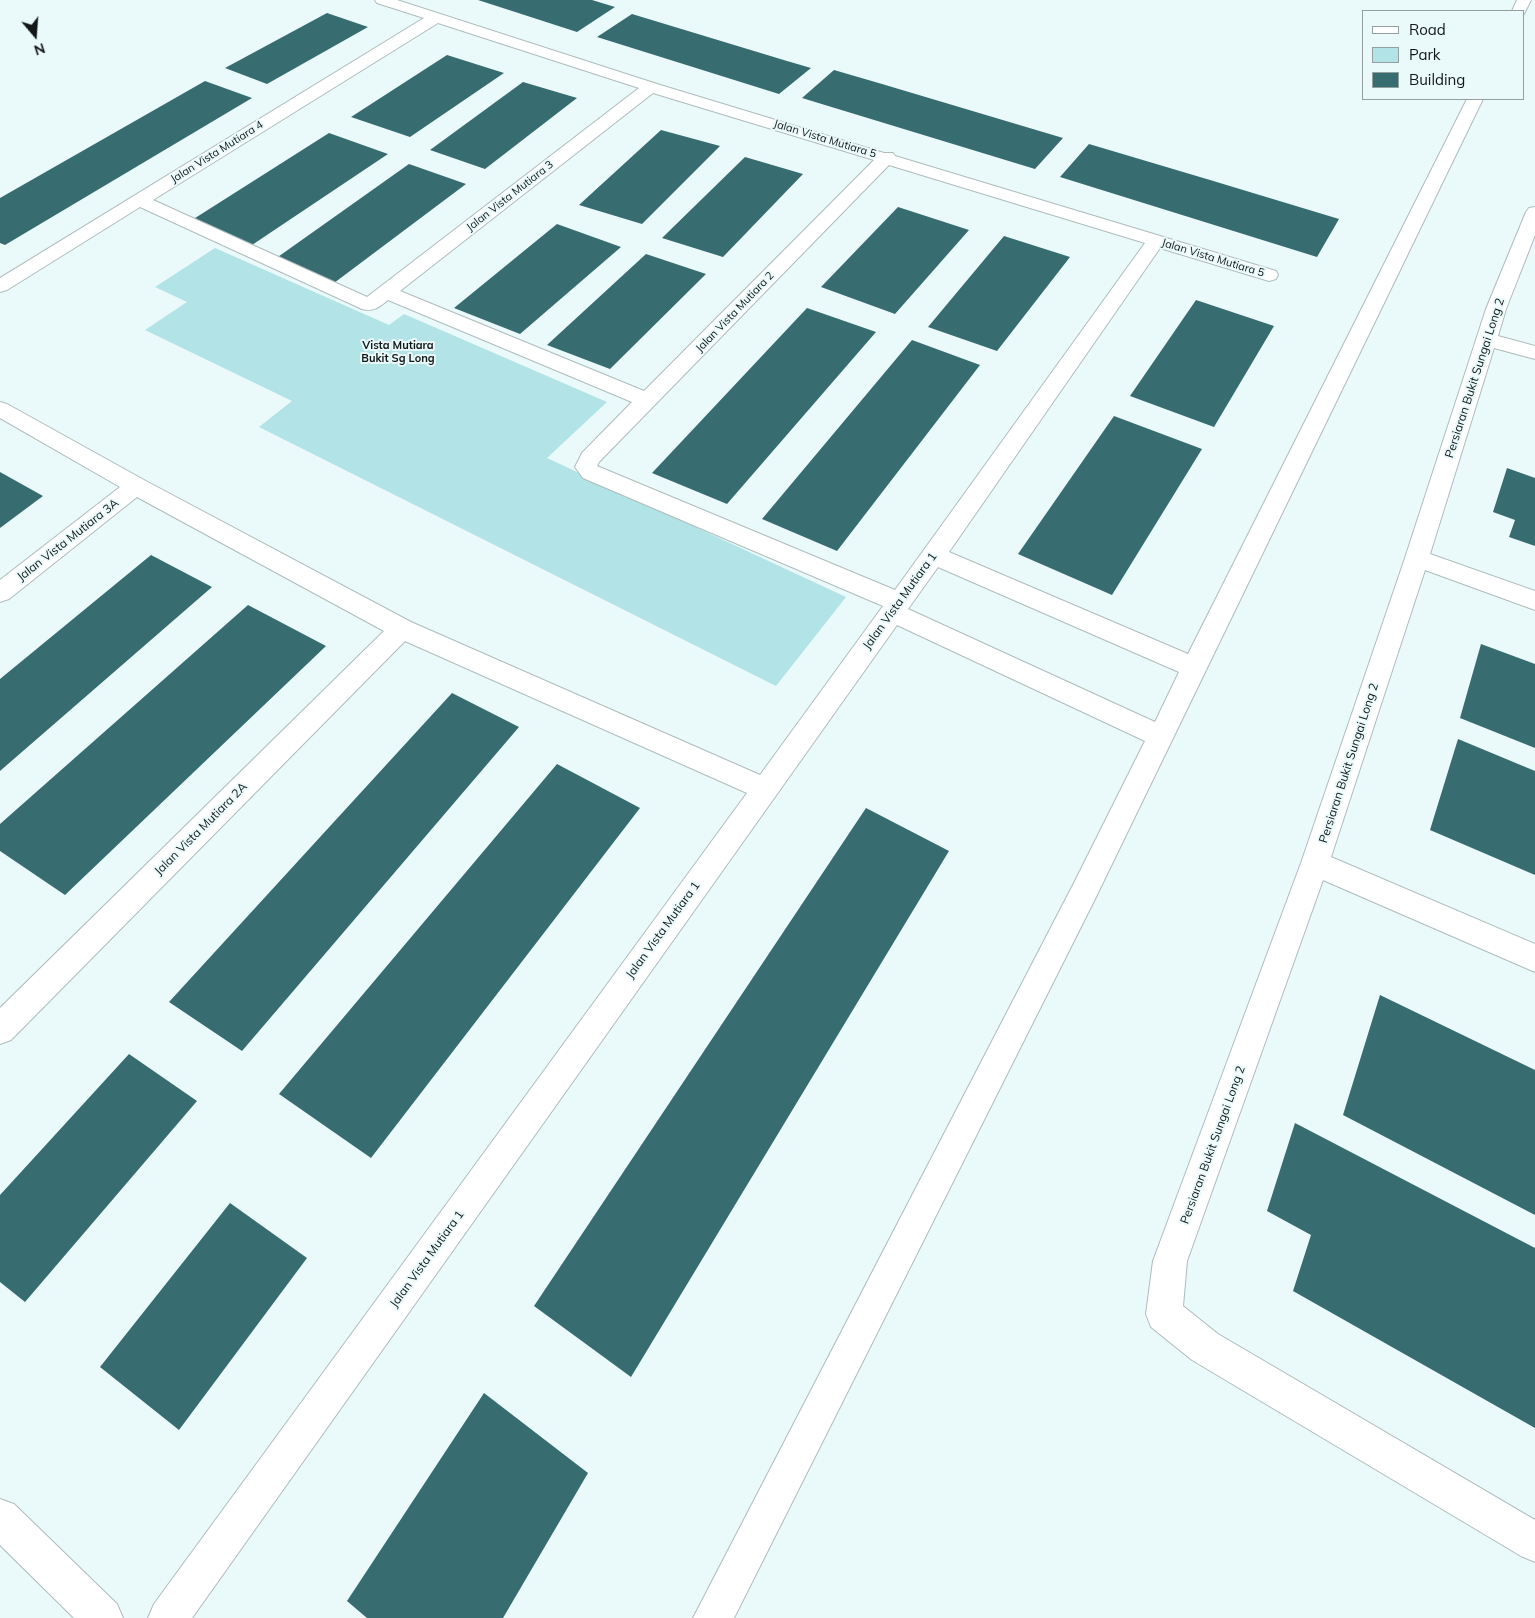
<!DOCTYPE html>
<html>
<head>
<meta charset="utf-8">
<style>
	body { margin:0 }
	#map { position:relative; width:1535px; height:1618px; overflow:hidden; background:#eaf9fa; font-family:Mulish,sans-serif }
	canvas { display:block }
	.legend { position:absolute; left:1362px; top:10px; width:162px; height:90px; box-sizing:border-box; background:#eaf9fa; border:1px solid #949fa0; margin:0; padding:6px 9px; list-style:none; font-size:15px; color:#121718 }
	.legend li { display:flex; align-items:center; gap:10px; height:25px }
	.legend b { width:25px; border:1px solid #949fa0 }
	.north { position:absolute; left:10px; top:10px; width:50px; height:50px; -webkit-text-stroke:4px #eaf9fa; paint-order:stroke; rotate:162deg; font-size:14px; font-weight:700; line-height:20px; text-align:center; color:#121718 }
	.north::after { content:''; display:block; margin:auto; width:18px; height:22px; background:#121718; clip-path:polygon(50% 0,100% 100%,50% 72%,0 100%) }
</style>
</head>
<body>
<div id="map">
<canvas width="1535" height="1618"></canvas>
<ul class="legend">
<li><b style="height:6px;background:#fff"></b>Road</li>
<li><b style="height:14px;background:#b2e3e7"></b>Park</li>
<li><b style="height:14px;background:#376d71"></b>Building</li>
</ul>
<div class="north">N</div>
</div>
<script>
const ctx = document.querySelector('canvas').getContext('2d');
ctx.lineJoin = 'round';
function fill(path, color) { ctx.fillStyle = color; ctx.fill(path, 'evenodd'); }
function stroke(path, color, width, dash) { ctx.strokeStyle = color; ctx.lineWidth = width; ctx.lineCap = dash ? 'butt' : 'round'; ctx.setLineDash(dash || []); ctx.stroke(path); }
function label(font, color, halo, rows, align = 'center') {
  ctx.font = font + ' Mulish,sans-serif'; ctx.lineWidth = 4; ctx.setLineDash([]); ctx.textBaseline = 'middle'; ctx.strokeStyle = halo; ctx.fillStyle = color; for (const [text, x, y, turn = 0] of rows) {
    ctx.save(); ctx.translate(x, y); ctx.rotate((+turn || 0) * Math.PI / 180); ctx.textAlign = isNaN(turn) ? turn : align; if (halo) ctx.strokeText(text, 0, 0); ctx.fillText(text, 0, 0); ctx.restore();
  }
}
fill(new Path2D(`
	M215,248L389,325L404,314L607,402L547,458L846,597L776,686L259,427L292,401L145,330L187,302L155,287Z`), '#b2e3e7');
fill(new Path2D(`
	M478,0H592L615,7L577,32Z
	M327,13L368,27L267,84L225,68Z
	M632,14L787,61L811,68L779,94L597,37Z
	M447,55L504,73L410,137L351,117Z
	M834,70L882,84L1063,138L1035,169L802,98Z
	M205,81L252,98L5,245L0,243V198Z
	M523,82L577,98L485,169L430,150Z
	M661,130L720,146L642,224L579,205Z
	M329,133L388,154L252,245L192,220Z
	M1089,144L1210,180L1339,219L1317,257L1060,177Z
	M745,157L803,174L723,257L662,238Z
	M409,164L466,184L334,283L275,259Z
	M898,207L969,230L895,314L821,287Z
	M557,224L621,247L520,334L454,308Z
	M1004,236L1070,257L997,351L928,327Z
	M646,254L706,274L610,369L547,345Z
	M1196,300L1274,326L1214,427L1130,396Z
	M807,308L876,332L727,504L652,473Z
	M912,340L980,365L837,551L762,519Z
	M1114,416L1202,449L1112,595L1018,554Z
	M1507,468L1535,478V546L1509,537L1515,520L1493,512Z
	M0,472L43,496L0,528Z
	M151,555L212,587L0,771V679Z
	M248,605L326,646L65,895L0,851V824Z
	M1481,644L1535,664V748L1460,718Z
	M452,693L519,727L242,1051L169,1002Z
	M1458,739L1535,771V875L1430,830Z
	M557,764L640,808L371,1158L279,1094Z
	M866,808L949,851L631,1377L534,1306Z
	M1380,995L1535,1070V1215L1343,1115Z
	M129,1054L197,1101L25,1302L0,1282V1195Z
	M1295,1123L1535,1248V1428L1293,1291L1311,1235L1267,1211Z
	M230,1203L307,1258L179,1430L100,1367Z
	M484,1393L588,1473L503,1618H367L347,1601Z`), '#376d71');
const minor = new Path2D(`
	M375,0H397L657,84L884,153H893L895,156L1276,271L1278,275L1276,279L1269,281L1160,248L949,552L1188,654L1467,99H1483L1095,899L734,1618H693L1075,881L1145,741L897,625L192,1618H148L154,1604L747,793L405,641L11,1040L0,1044V1008L384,631L137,497L9,599L0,602V580L120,487L0,418V402L7,404L144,480L411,622L760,775L883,606L583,478L575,467L582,453L632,402L388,300C379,307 374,312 362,309L140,207L7,290L0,292V278L424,18L377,3ZM438,23L639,88L367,297L153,200ZM653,93L874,160L644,391L400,291ZM889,165L1145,243L895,590L597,466L599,462ZM938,567L1179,672L1155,722L908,609Z
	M1517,0H1531L1524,14V11H1512Z
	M1535,207V235L1506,309L1498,336L1535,346V359L1494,348L1430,554L1535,591V610L1425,570L1331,857L1535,944V972L1323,880L1187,1261L1183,1306L1218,1334L1535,1520V1562L1521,1556L1192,1360L1151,1327L1146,1314L1153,1261L1301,863L1405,558L1486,309L1526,212L1529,208Z
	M0,1499L14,1504L117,1604L123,1618H74L0,1545Z`);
stroke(minor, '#aebcbc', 2);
fill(minor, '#fff');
label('11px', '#121718', '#eaf9fa', [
	["Jalan Vista Mutiara 5",825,139,17],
	["Jalan Vista Mutiara 4",217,152,-32],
	["Jalan Vista Mutiara 3",510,196,-38],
	["Jalan Vista Mutiara 5",1213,258,17],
	["Jalan Vista Mutiara 2",735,312,-46]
]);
label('bold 11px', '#121718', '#eaf9fa', [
	["Vista Mutiara",398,346],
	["Bukit Sg Long",398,359]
]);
label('12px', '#121718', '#eaf9fa', [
	["Persiaran Bukit Sungai Long 2",1475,378,-72],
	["Jalan Vista Mutiara 3A",68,540,-38],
	["Jalan Vista Mutiara 1",900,601,-54],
	["Persiaran Bukit Sungai Long 2",1349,763,-72],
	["Jalan Vista Mutiara 2A",201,829,-45],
	["Jalan Vista Mutiara 1",663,930,-54],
	["Persiaran Bukit Sungai Long 2",1213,1145,-70],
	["Jalan Vista Mutiara 1",427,1259,-54]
]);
</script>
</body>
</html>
